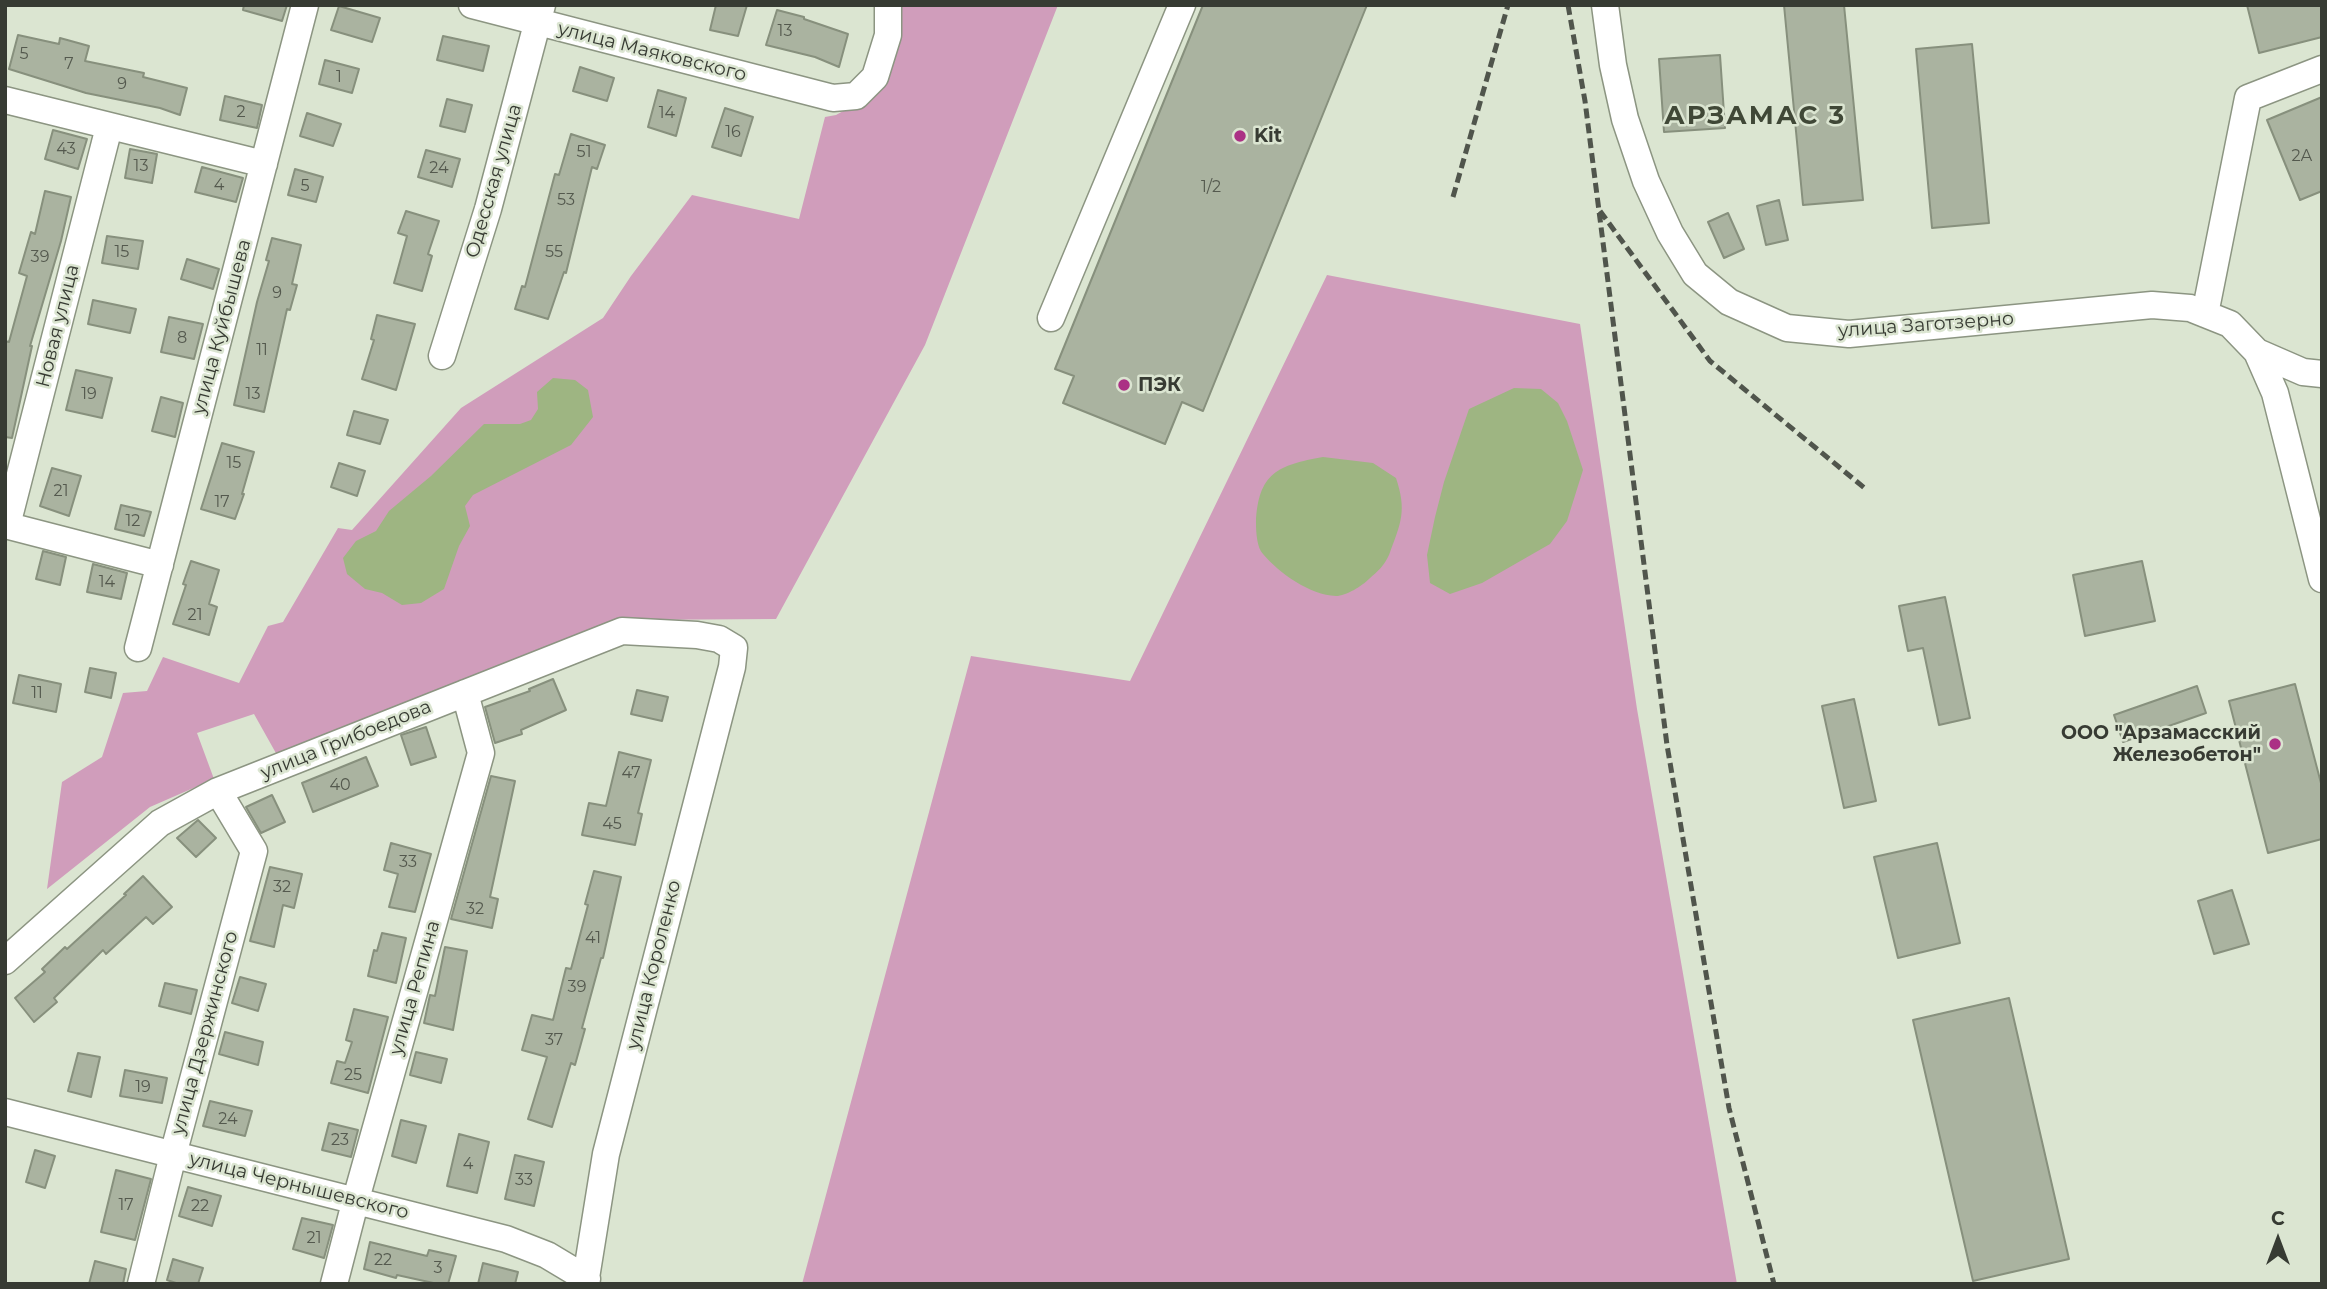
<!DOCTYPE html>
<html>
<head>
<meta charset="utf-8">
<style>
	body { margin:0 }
	#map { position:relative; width:2327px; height:1289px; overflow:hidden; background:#dbe5d1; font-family:Montserrat,sans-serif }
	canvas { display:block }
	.frame { position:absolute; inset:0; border:7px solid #373b33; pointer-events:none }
	.north { position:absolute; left:2243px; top:1205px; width:70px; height:70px; -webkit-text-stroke:5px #dbe5d1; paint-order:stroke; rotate:0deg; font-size:19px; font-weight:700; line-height:28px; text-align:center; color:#373b33 }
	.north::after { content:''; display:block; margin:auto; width:24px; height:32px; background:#373b33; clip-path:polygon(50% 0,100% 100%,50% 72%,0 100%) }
</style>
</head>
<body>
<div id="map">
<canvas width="2327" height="1289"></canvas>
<div class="frame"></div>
<div class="north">С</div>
</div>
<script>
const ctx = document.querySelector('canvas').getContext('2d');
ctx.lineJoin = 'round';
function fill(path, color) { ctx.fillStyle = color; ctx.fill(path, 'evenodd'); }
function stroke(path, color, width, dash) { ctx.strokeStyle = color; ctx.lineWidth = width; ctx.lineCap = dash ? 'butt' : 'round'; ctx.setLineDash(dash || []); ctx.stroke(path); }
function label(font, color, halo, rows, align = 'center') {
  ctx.font = font + ' Montserrat,sans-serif'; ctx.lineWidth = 5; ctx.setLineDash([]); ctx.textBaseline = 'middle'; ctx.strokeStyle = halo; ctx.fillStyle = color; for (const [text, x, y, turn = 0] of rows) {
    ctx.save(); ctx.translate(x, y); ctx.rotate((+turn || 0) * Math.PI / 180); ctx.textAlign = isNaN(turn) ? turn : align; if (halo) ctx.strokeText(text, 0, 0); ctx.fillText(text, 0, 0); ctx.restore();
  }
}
fill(new Path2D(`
	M897,5H1058L925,345L776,619L623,620L277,755L254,714L197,733L214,779L150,807L47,889L62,782L102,757L123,693L147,691L163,657L239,683L268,626L283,622L338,528L352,530L461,408L603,318L631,276L692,195L799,219L825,117L836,115L863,100Z
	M1327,275L1580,324L1637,709L1737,1284H802L971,656L1130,681Z`), '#d09dbb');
fill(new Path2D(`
	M553,378L575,380L588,390L593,417L571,445L473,495L465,506L470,526L459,546L444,589L421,603L402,605L382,593L365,589L347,574L343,558L356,541L376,531L389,511L431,476L484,424H520L531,420L538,409L537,392Z
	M1514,388L1541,389L1558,403L1567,421L1583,470L1567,521L1550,544L1482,583L1450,594L1430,583L1427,555L1435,517L1444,482L1469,409Z
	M1323,457L1373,463L1396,478C1407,511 1401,523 1389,555C1384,566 1378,571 1369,579C1362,586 1346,596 1336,596C1310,595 1279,573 1263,554C1257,548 1256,532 1256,523C1258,473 1278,465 1323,457Z`), '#9eb582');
const building = new Path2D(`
	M244,5H287L282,21L243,10Z
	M716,5H747L738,36L710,30Z
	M1203,5H1367L1203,411L1182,402L1165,444L1063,403L1074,376L1055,369Z
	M1784,5H1844L1863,200L1803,205Z
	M2247,5H2322V37L2259,53Z
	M339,6L380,18L372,42L331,30Z
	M777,10L804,17V19L848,34L839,67L815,57L766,45Z
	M18,35L59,44L60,38L89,46L85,61L144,73L143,77L187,88L180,115L160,108L86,93L9,69Z
	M443,36L489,46L483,71L437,60Z
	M1972,44L1989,223L1932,228L1916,49Z
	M1720,55L1725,128L1664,132L1659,59Z
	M325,60L359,69L352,93L319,84Z
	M580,67L614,78L607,101L573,91Z
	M658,90L686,98L676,136L648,127Z
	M225,96L262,105L257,128L220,120Z
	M2322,97V191L2300,200L2267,120Z
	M447,99L472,105L465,132L440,126Z
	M725,108L753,117L741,156L712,147Z
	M307,113L341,124L333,146L300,136Z
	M53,130L87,139L78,169L45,159Z
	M571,134L605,145L597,169L592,167L566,273L564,272L548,319L515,309L522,286L525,287L555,174L559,175Z
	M130,149L157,154L152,183L125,178Z
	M426,150L460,159L452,187L418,177Z
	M202,167L243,178L236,202L195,192Z
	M295,169L323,177L316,202L288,195Z
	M45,191L71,197L61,241L30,346H32L12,438L5,437V341L9,342L27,276L19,273L31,232L35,234Z
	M1779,200L1788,240L1766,245L1757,206Z
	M406,211L439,221L428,254L432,256L422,291L394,283L407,236L398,233Z
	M1728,213L1744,249L1724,258L1708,222Z
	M107,236L143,241L138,269L102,263Z
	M272,238L301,245L292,284L297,285L290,310L287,309L264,412L234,405L257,302L269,261L266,260Z
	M187,259L219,269L213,289L181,279Z
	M93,300L136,309L130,333L88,324Z
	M377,315L415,324L396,390L362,379L374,340L371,339Z
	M169,317L203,324L194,359L161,352Z
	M76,370L112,378L102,418L66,410Z
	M161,397L183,403L175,437L152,431Z
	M354,411L388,420L380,444L347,435Z
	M222,443L254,452L242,494H244L235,519L201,509Z
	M339,463L365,471L357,496L331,487Z
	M52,468L81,476L69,516L40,506Z
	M121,505L151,512L144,536L115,529Z
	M43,551L66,557L60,585L36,579Z
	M191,561L219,570L209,604L217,607L209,635L173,624L186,585L183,584Z
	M2142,561L2155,621L2085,636L2073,575Z
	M93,564L127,573L121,599L87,592Z
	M1945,597L1970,718L1939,725L1923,648L1908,651L1899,606Z
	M90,668L116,673L111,698L85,692Z
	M19,675L61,684L56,712L13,703Z
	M553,679L566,710L521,730L522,734L495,743L485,707L530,691L529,689Z
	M2295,684L2322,787V839L2268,853L2229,701Z
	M2197,686L2206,713L2123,742L2114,715Z
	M637,690L668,697L662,721L631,714Z
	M1854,699L1876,801L1844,808L1822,706Z
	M426,727L436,757L411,765L401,735Z
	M619,752L651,760L638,813L642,814L635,845L582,835L589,803L606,806Z
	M366,757L378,786L313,812L302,783Z
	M491,776L515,781L490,897L498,899L492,928L451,919Z
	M272,795L285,822L261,833L246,807Z
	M198,820L216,838L196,857L177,838Z
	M391,843L431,854L415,912L389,907L398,874L384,870Z
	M1937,843L1960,943L1898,958L1874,857Z
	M270,867L302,874L294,908L283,905L274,947L250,941Z
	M594,871L621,877L603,958H601L582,1028L585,1029L575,1065L571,1063L552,1127L528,1119L547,1057L522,1050L532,1015L553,1020L566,968L571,969L588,905L585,904Z
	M143,876L172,907L153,924L146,917L106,954L103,950L54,998L57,1002L34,1022L15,998L45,972L42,969L65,947L67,949L126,895L124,894Z
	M2232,890L2249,944L2214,954L2198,901Z
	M382,933L406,938L396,983L368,976L374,950L377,951Z
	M445,947L467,951L453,1030L424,1023L430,995L435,996Z
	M240,977L266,984L258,1011L232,1003Z
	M165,983L197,990L191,1014L159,1006Z
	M2009,998L2069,1259L1973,1281L1913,1020Z
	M354,1009L388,1017L368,1093L331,1083L337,1061L345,1063L352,1042L346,1040Z
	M225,1032L263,1042L258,1065L219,1054Z
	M416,1052L447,1059L441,1083L410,1075Z
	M78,1053L100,1057L91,1097L68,1091Z
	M125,1070L167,1078L162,1103L120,1096Z
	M210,1101L252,1111L245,1136L203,1126Z
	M401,1120L426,1126L416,1163L392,1156Z
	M329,1123L358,1130L351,1157L322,1150Z
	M459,1134L489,1142L477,1193L447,1186Z
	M35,1150L55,1156L45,1188L26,1182Z
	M515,1155L544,1162L534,1206L505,1199Z
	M116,1170L151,1179L135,1240L101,1232Z
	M188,1187L221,1196L212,1226L179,1216Z
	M302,1218L333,1225L324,1258L293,1249Z
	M370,1242L427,1256L429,1250L456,1256L448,1284H438L397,1275L396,1278L364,1269Z
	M173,1259L203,1268L198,1284H179L167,1280Z
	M95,1261L126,1269L123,1284H89Z
	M483,1263L518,1272L515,1284H478Z`);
fill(building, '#aab3a0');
stroke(building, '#87907d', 2);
const minor = new Path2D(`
	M472,5L833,98L856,96L875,77L888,35V5
	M1605,5L1613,65L1625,119L1646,181L1670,233L1695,274L1729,302L1787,328L1849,334L2152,305L2190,308L2230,324L2257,352L2275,393L2322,579
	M5,100L264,164
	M2205,314L2248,98L2322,69
	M1051,318L1182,5
	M2257,352L2303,372L2322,374
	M442,356L488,209L542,5
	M5,525L160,565
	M7,525L109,127
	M138,648L305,5
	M5,961L160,823L218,791L622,631L697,635L719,639L734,648L732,667L606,1154L585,1284
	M5,1112L506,1239L547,1255L587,1279
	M141,1284L173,1155L254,851L218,791
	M334,1284L356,1199L481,753L465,693`);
stroke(minor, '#8c9582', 29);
stroke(minor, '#fff', 26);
stroke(new Path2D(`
	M1568,5L1585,101L1667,745L1729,1108L1774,1284
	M1453,197L1508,5
	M1600,211L1710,361L1867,490`), '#50554c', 5, [10, 5]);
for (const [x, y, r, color] of [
	[1240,136,7,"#ab3185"],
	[1124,385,7,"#ab3185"],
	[2275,744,7,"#ab3185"]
]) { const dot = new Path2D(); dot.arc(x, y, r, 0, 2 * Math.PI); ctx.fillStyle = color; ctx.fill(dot); stroke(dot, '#dbe5d1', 2.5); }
label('16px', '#54594e', null, [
	["13",785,31],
	["5",24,54],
	["7",69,64],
	["1",339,77],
	["9",122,84],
	["2",241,112],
	["14",667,113],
	["16",733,132],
	["43",66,149],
	["51",584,152],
	["2А",2302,156],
	["13",141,166],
	["24",439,168],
	["4",219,185],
	["5",305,186],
	["1/2",1211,187],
	["53",566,200],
	["15",122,252],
	["55",554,252],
	["39",40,257],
	["9",277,293],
	["8",182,338],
	["11",262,350],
	["19",89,394],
	["13",253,394],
	["15",234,463],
	["21",61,491],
	["17",222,502],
	["12",133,521],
	["14",107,582],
	["21",195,615],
	["11",37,693],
	["47",631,773],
	["40",340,785],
	["45",612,824],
	["33",408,862],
	["32",282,887],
	["32",475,909],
	["41",593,938],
	["39",577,987],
	["37",554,1040],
	["25",353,1075],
	["19",143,1087],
	["24",228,1119],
	["23",340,1140],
	["4",468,1164],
	["33",524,1180],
	["17",126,1205],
	["22",200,1206],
	["21",314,1238],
	["22",383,1260],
	["3",438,1268]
]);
label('19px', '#373b33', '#dbe5d1', [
	["улица Маяковского",652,52,14],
	["Одесская улица",494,181,-74],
	["улица Заготзерно",1926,325,-4],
	["Новая улица",58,326,-76],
	["улица Куйбышева",222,327,-75],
	["улица Грибоедова",346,740,-22],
	["улица Короленко",654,965,-76],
	["улица Репина",415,988,-74],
	["улица Дзержинского",205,1033,-75],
	["улица Чернышевского",299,1186,14]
]);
label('bold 19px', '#373b33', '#dbe5d1', [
	["Kit",1254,136],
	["ПЭК",1138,385],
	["ООО \"Арзамасский",2261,733,"right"],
	["Железобетон\"",2261,755,"right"]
], 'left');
ctx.letterSpacing = '2px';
label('bold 26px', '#404837', '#dbe5d1', [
	["АРЗАМАС 3",1755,116]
]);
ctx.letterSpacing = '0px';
</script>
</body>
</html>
